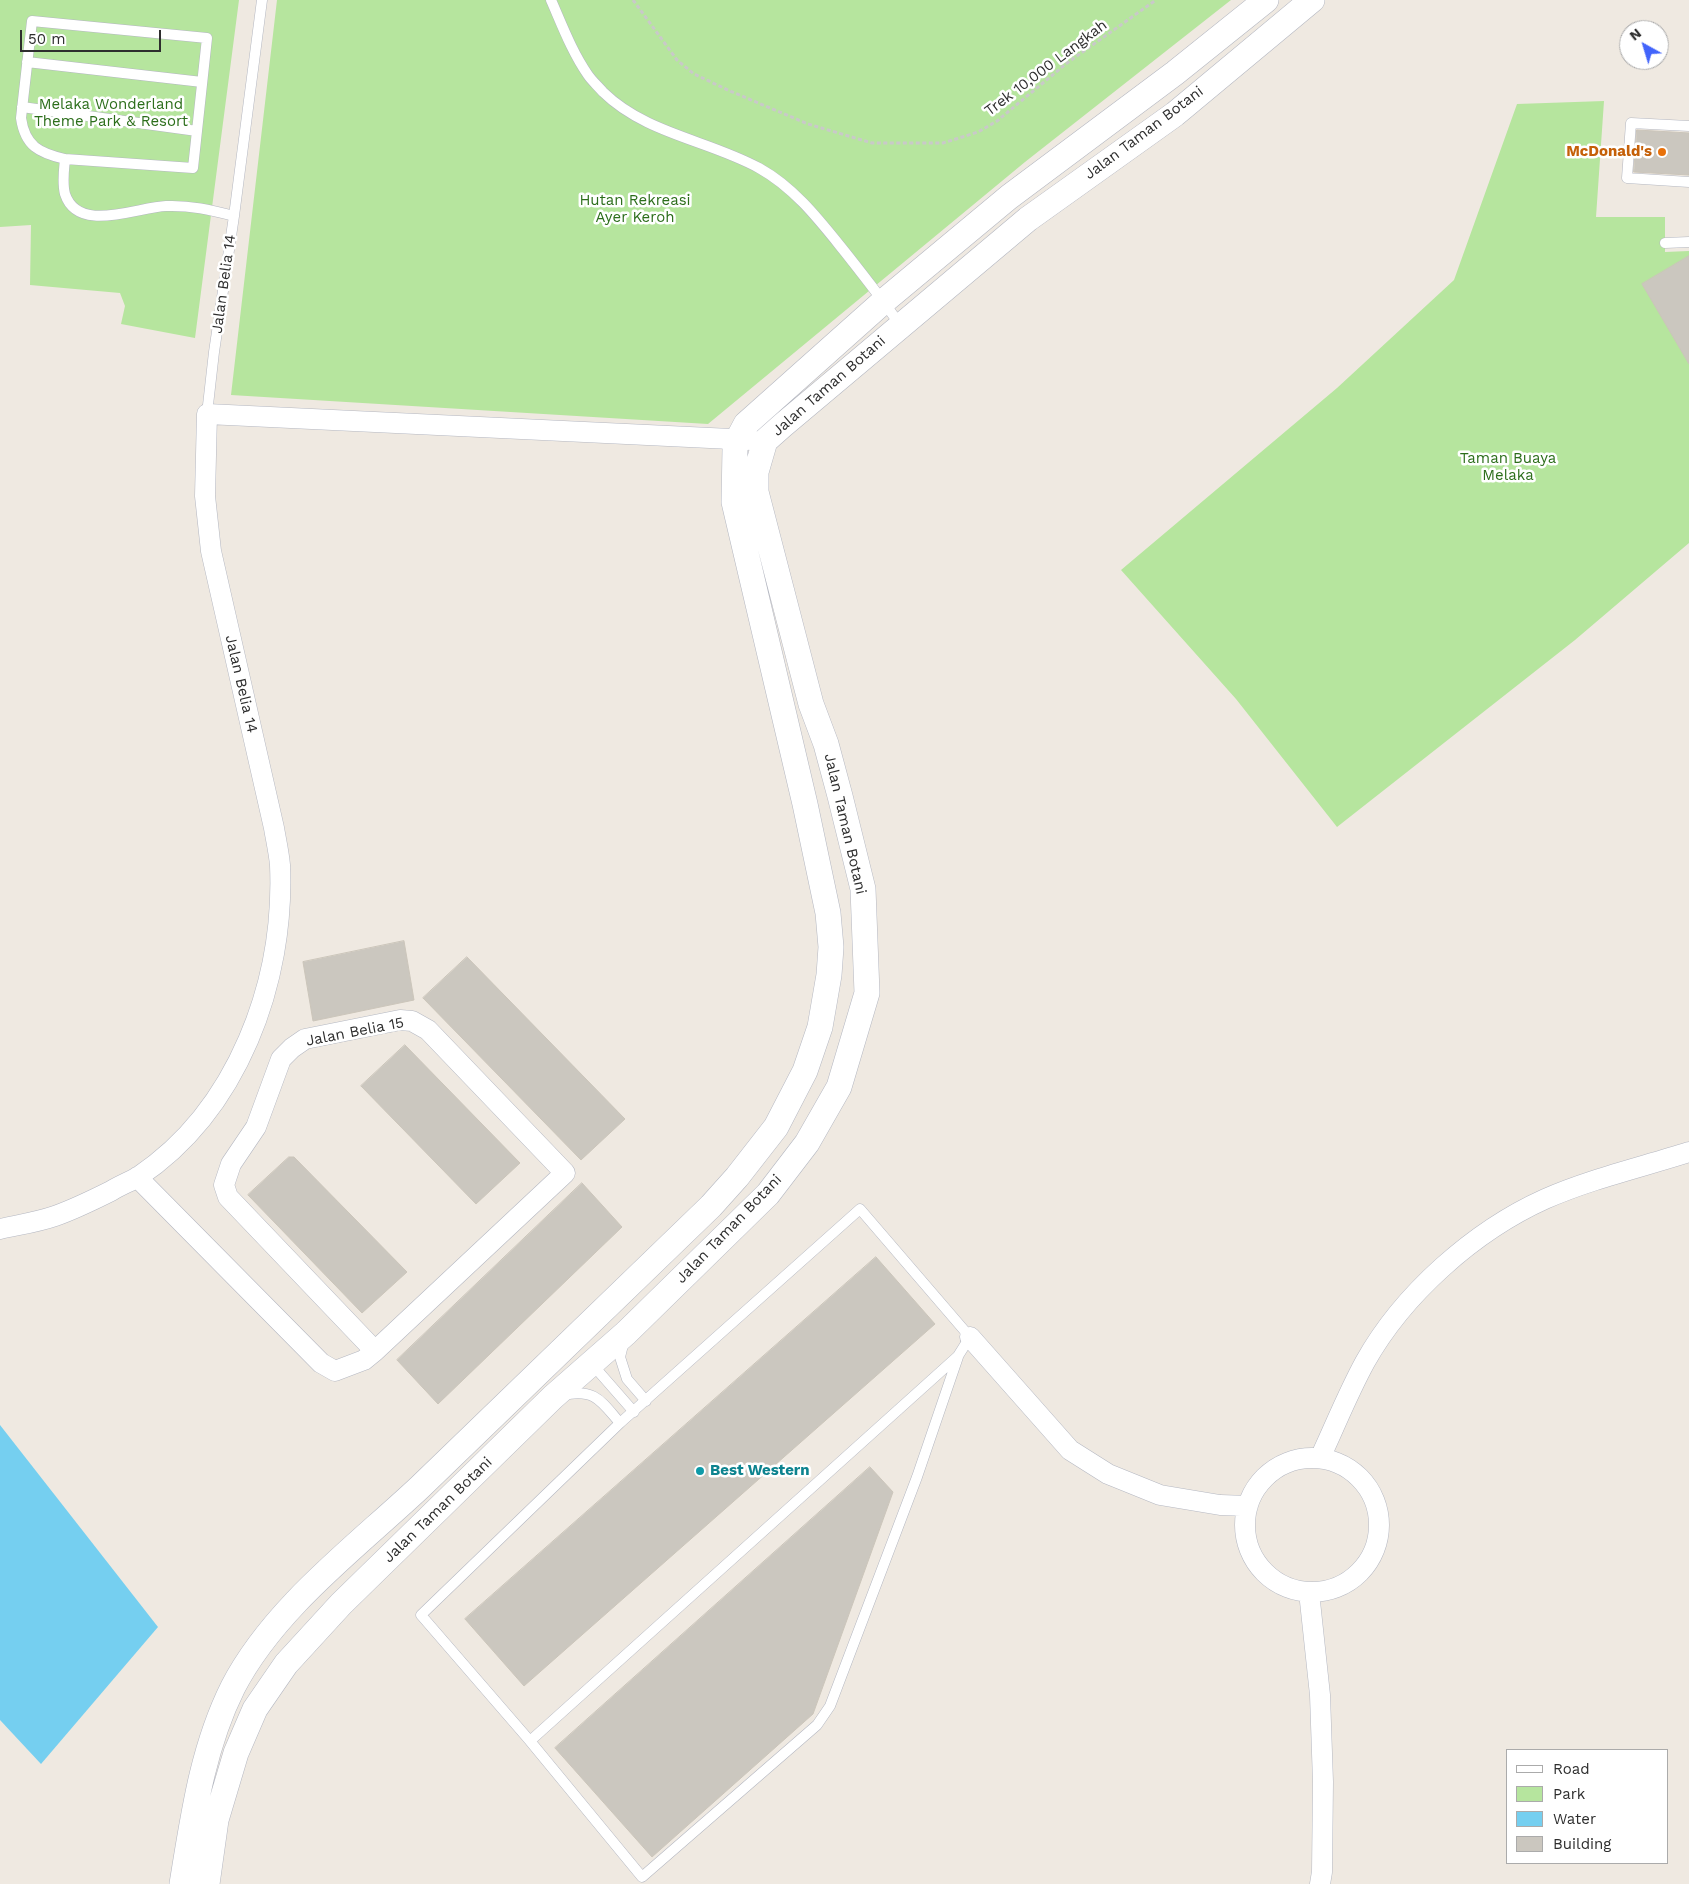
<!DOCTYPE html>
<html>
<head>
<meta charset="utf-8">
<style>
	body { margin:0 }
	#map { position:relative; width:1689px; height:1884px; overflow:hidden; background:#efe9e1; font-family:"Work Sans",sans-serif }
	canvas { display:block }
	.legend { position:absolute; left:1506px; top:1749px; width:162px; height:115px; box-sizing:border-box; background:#fff; border:1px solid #ababab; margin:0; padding:6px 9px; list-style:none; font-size:15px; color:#2e2e2e }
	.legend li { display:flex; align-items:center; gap:10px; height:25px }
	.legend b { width:25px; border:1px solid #ababab }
	.north { position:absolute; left:1619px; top:20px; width:50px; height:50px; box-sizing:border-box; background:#fff; border:1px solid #ababab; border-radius:50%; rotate:321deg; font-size:14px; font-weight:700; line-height:20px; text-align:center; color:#2e2e2e }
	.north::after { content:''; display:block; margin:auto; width:18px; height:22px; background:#4264fb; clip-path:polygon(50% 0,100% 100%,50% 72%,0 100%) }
	.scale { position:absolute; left:20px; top:30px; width:141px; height:22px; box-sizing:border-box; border:2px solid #2e2e2e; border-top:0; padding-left:6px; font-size:15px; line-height:18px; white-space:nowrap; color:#2e2e2e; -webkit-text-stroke:4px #fff; paint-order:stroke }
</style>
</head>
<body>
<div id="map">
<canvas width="1689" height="1884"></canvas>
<ul class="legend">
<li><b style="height:6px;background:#fff"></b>Road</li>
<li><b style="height:14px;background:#b6e59e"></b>Park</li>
<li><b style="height:14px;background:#75cff0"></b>Water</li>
<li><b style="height:14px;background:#cbc7bf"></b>Building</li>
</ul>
<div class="north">N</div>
<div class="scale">50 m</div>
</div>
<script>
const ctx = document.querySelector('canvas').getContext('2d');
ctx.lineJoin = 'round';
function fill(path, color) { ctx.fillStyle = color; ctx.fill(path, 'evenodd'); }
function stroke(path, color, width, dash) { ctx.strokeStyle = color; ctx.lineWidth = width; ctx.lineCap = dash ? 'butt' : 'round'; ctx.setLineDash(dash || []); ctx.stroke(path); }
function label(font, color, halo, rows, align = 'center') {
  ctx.font = font + ' "Work Sans",sans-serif'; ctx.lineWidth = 5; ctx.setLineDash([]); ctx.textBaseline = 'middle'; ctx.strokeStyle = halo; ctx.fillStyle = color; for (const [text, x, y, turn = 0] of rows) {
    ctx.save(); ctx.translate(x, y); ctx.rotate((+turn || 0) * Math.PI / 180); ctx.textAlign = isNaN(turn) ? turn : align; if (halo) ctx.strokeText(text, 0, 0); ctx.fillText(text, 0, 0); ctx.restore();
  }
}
fill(new Path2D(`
	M0,0H239L195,338L121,324L125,306L120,293L30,285L31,225L0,227Z
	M277,0H1231L1025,162L708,424L231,395Z
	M1604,101L1596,217H1665V252L1689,251V543L1575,640L1337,827L1236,699L1121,570L1337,388L1454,280L1517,104Z`), '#b6e59e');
fill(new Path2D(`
	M0,1425L158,1627L41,1764L0,1720Z`), '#75cff0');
const building = new Path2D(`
	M1637,130L1689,133V175L1634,172Z
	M1689,256V364L1642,284Z
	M404,941L414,1000L313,1021L303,962Z
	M467,957L625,1119L581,1160L423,998Z
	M405,1045L520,1163L476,1204L361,1086Z
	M289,1157H294L407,1272L362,1313L248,1195Z
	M582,1183L622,1227L438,1404L397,1360Z
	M876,1257L935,1324L524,1686L465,1619Z
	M870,1467L893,1492L813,1714L652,1857L555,1748Z`);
fill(building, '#cbc7bf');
stroke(building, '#cbc5ba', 1);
const service = new Path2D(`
	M551,0C562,25 572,52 588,75C592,81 598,86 603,92C646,134 708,140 759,168C795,188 820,221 845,252C864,276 883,300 900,325
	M32,21L207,38L193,168L65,159C39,153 25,146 21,118Z
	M27,62L202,82
	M22,107L197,131
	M1689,126L1631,123L1627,178L1689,182
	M65,159C64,170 62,183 65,194C78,234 137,207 166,206C190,205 211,210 234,216
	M1665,243L1689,242
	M207,414L214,352L234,216L262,0
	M860,1209L970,1337L958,1356L530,1741L421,1615L620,1423Z
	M624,1341L620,1357L627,1379L646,1401
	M592,1364L634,1412
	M563,1395C595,1388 601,1401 620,1423
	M530,1741L642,1877L817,1725L830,1706L917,1477L958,1357`);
const minor = new Path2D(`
	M137,1177L321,1363L335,1371L364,1360L375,1351L565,1173L428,1030L412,1021L400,1020L305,1039L292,1048L281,1059L256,1127L231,1164L224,1185L228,1197L375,1351
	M0,1229C18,1225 38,1222 55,1216C75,1209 93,1200 111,1191C119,1186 129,1182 138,1177C238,1110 285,982 280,865C279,853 276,840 274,828L211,551L205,496L207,414L752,440
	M970,1337L1070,1450L1108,1474L1160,1495L1220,1505L1248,1506
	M1320,1458C1335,1426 1348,1393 1365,1362C1403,1294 1474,1231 1545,1199C1590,1179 1642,1167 1689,1152
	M1245 1525a67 67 0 1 1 134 0a67 67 0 1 1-134 0Z
	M1309,1592L1320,1695L1323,1782L1322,1872L1320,1884`);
const tertiary = new Path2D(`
	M182,1884C193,1817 202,1749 233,1687C274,1608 355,1548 420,1487C517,1394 614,1300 711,1206L737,1177L776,1127L805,1071L820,1027L829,975L831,947L828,913L805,804L734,502L735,449L738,439L746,424L884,301L1009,197L1175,73L1266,0
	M207,1884L216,1820L236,1753L255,1709L286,1664L341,1604L553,1397L626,1333L768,1194L807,1143L839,1087L867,993L863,889L840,796L826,744L811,704L756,492V472L765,441L783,425L1028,219L1175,114L1312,0`);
stroke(service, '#b4b7c1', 11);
stroke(minor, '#b4b7c1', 21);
stroke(tertiary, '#b4b7c1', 26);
stroke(new Path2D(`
	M633,0L677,60L694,74L730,91L808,124L872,143H943L978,132L997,121L1067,63L1156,0`), '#c9c9c9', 3, [4, 2.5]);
stroke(service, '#fff', 10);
stroke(minor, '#fff', 20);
stroke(tertiary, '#fff', 25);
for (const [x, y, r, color] of [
	[1662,152,5,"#e8710a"],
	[700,1471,5,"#0f9aa8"]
]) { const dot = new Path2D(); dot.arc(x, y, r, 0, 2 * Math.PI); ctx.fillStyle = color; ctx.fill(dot); stroke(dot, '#fff', 2); }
label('15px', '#2e2e2e', '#fff', [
	["Trek 10,000 Langkah",1046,68,-37],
	["Jalan Taman Botani",1144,133,-37],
	["Jalan Belia 14",224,284,-82],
	["Jalan Taman Botani",829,386,-41],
	["Jalan Belia 14",241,684,77],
	["Jalan Taman Botani",845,824,77],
	["Jalan Belia 15",355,1032,-11],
	["Jalan Taman Botani",729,1229,-46],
	["Jalan Taman Botani",438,1510,-44]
]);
label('15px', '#2c6e1b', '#fff', [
	["Melaka Wonderland",111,105],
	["Theme Park & Resort",111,122],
	["Hutan Rekreasi",635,201],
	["Ayer Keroh",635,218],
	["Taman Buaya",1508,459],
	["Melaka",1508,476]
]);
label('bold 15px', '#c56008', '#fff', [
	["McDonald's",1652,152]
], 'right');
label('bold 15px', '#0d838f', '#fff', [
	["Best Western",710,1471]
], 'left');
</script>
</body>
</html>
